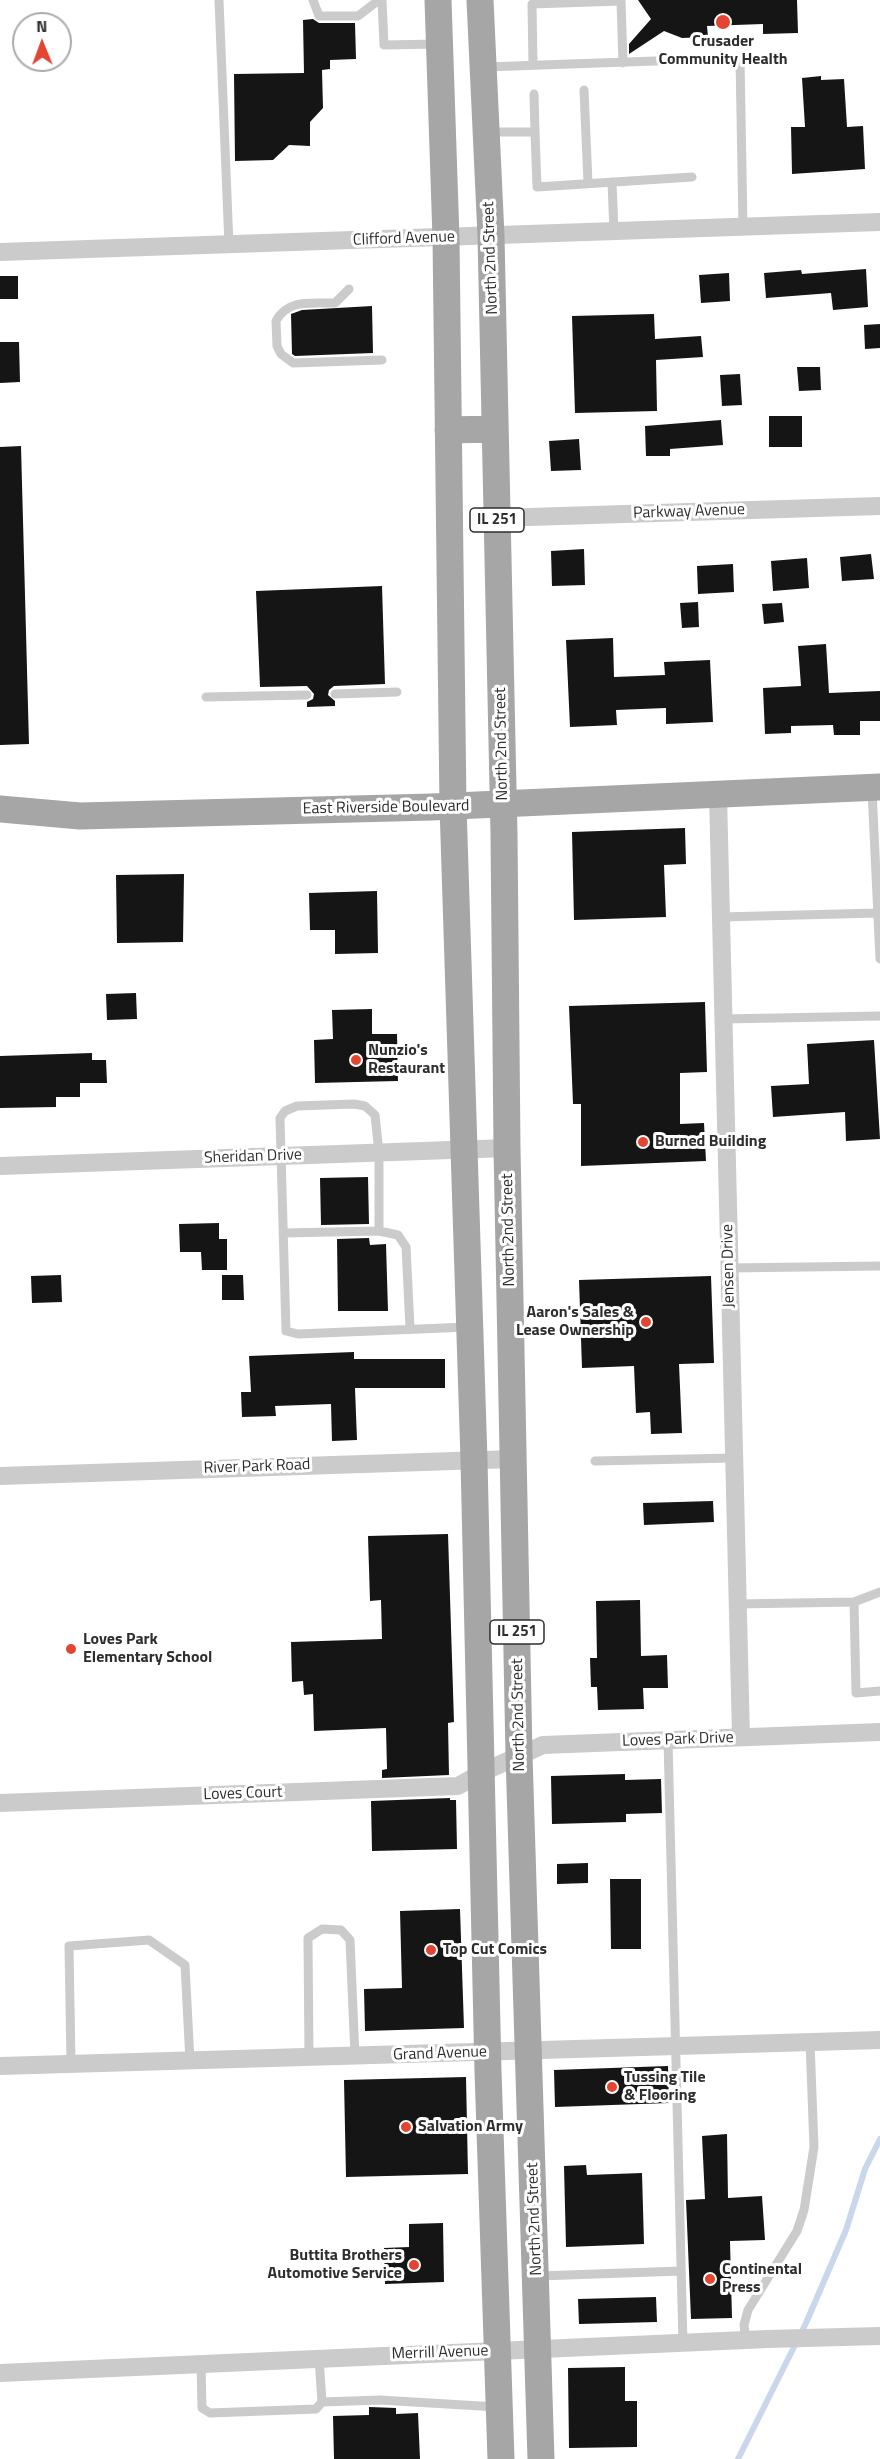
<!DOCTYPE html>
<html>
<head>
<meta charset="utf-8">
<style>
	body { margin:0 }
	#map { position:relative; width:880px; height:2459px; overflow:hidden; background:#fff; font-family:"Titillium Web",sans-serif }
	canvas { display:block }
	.north { position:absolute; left:12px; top:12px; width:60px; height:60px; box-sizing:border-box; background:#fff; border:2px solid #ababab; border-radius:50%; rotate:359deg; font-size:16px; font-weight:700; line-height:24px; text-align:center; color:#2e2e2e }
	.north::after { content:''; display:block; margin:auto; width:21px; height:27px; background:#e34532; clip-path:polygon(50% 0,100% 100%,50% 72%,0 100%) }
</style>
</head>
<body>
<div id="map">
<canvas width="880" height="2459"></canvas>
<div class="north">N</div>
</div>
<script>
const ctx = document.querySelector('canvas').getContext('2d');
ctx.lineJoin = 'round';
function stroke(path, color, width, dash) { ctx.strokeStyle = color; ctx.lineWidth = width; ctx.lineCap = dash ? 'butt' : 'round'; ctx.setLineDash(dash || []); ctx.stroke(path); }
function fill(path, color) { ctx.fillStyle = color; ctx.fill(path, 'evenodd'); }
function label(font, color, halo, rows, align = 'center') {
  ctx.font = font + ' "Titillium Web",sans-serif'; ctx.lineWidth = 6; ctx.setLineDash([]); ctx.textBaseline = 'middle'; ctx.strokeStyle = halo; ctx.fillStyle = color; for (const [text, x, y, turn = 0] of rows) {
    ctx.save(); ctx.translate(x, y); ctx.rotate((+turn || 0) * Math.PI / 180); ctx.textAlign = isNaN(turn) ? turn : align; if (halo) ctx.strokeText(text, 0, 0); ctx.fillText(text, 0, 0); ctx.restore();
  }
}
stroke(new Path2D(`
	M738,2459L806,2323L846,2230L865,2169L880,2139`), '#c8d7eb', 6);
fill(new Path2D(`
	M638,0H797L798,33L763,34V24L707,26L708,37L682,38L664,31L629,54V44L651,19Z
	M313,19L319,23H355L356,59L330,60V69L322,70L323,108L310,122V146L289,145L273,160L235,161L234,74L304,73L303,20Z
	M821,76V80L844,79L847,127L863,126L865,169L792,174L791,127H805L802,78Z
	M866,269L868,307L833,310L831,293L766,298L764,273L801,270L802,274Z
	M729,273L730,301L701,303L699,275Z
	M0,276H18V299H0Z
	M372,306L373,353L295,356L292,354L291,314L302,310Z
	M654,314L655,339L701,336L703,357L656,360L657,411L575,413L572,316Z
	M880,324V348L865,349L864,325Z
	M0,342H19L20,382L0,383Z
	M797,367H820L821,390L799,391Z
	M740,374L742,405L722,406L720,375Z
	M769,416H802V447H769Z
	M721,420L723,445L670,449V456H646L645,426Z
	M579,439L581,470L551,471L549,441Z
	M21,446L29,744L0,745V447Z
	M584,549L585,585L552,586L551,551Z
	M871,554L874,579L842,581L840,557Z
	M807,558L809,588L773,591L771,561Z
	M733,564L734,592L698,594L697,566Z
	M382,586L385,684L334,686L329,690L328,695L335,701V706L307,707V702L313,699L314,694L307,686L260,687L256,591Z
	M698,602L699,627L682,628L680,603Z
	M782,603L784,622L764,624L762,604Z
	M613,638L614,677L665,675L664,662L710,660L713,722L666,724V708L616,710L617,725L570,727L566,640Z
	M826,644L829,693L880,691V721H860V735H834L833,725L791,726V733L765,734L763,688L801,686L798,646Z
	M685,828L686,864L664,865L666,917L574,920L572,832Z
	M184,874L183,942L117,943L116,875Z
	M377,891L378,953L335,954V930H310L309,893Z
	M136,993L137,1019L107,1020L106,994Z
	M705,1002L707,1072L680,1073V1124L704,1123L706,1161L581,1166V1104H573L569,1006Z
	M372,1009V1034H397L398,1081L315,1083L314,1040L333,1039L332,1010Z
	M874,1040L880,1139L846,1141L845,1112L773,1117L771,1086L809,1084L807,1044Z
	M92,1053V1060H106L107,1083H80V1097H56V1107L0,1108V1056Z
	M368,1177L369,1224L321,1225L320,1178Z
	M219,1223V1239H227V1270H202L201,1252H180L179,1224Z
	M369,1238L370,1245L386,1244L388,1311H338L337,1239Z
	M61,1275L62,1302L32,1303L31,1276Z
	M222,1275H243L244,1300H222Z
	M711,1276L714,1363L679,1364L682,1433L651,1434L650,1412L636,1413L634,1366L582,1368L579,1280Z
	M354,1352V1359H445V1388H355L357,1440L332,1441L331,1404L275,1406L276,1416L242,1417L241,1392H251L249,1356Z
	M713,1501L714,1522L644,1525L643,1503Z
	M448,1534L454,1722L448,1723L449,1775L382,1778V1770L387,1769L386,1728L314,1731L313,1694L304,1695L303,1681L292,1682L291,1642L382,1639L381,1600L370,1601L368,1536Z
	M640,1600L641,1656L667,1655L668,1688H643L644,1709L598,1710L597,1687H591L590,1658H597L596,1601Z
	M625,1774V1780L661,1779L662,1813L626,1814V1822L552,1824L551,1776Z
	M450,1798V1800H456L457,1849L372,1851L371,1801Z
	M588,1863V1883L557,1884V1864Z
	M610,1879H641V1949H611Z
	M460,1909L464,2028L365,2031L364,1989L402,1988L400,1911Z
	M668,2066L669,2103L555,2107L554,2070Z
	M466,2077L468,2174L346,2177L344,2080Z
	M727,2134L728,2198L762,2196L765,2240L730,2241L732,2318L691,2319L686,2200L705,2199L702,2136Z
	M586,2165L587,2175L642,2173L644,2244L566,2247L564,2166Z
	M443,2223L444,2282L385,2284L384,2248L409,2247V2224Z
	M656,2297L657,2322L579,2324L578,2299Z
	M625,2367V2401H637V2447L569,2448L568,2368Z
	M369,2407L396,2408V2414L418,2413L420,2459H334L333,2416L369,2415Z`), '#151515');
stroke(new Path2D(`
	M219,0L229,245
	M313,0L319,16H358L379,0
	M382,0L384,45L438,44
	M533,65L532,4L621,1L623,63
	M485,67L740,58L743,227
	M584,90L588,183
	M534,94L535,132
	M489,132H535L537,187L692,177
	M612,182L614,232
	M349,289L335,303C312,304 288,298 276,321L277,346L281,354L293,363L382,360
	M335,694L397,692
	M206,697L307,695
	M872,790L880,959
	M721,917L878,913
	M723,1019L880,1016
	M283,1233L379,1231
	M729,1268L880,1266
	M410,1328L406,1247L398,1235L379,1231V1153L375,1115L365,1106L354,1104L297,1106L285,1111L280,1118L286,1331L298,1334L468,1327
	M595,1461L734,1458
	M854,1602L856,1693L880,1691
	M737,1604L854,1602L880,1592
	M668,1740L683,2344
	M309,2058L308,1938L322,1929L341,1930L350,1940L355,2056
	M71,2064L69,1946L149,1940L185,1965L190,2061
	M539,2276L681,2271
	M746,2340L744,2325L748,2310L797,2231L804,2210L814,2147L810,2042
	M201,2363L202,2408L210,2413L316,2409L322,2402L319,2358
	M322,2402L380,2400L497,2407`), '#cbcbcb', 9);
stroke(new Path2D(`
	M0,252L880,222
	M497,518L880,506
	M718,795L741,1737
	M0,1166L507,1148
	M0,1476L514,1459
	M0,1803L458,1786L483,1772L543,1745L880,1732
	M0,2066L880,2040
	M0,2373L768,2339L880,2336`), '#cbcbcb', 18);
stroke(new Path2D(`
	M438,0L446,238L453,806L474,1460L488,2071L501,2459
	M480,0L491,236L504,834L507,1148L519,1755L541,2459
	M448,430L495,429
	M0,809L80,816L432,807L880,787`), '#a6a6a6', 27);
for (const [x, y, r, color] of [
	[723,22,8,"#e34532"],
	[356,1060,6,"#e34532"],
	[643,1142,6,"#e34532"],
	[646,1322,6,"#e34532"],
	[71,1649,6,"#e34532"],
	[431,1950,6,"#e34532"],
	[612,2087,6,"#e34532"],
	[406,2127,6,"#e34532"],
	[414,2265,6,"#e34532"],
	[710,2279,6,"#e34532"]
]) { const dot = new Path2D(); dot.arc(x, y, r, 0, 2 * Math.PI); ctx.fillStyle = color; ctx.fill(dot); stroke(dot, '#fff', 2); }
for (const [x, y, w] of [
	[497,520,54],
	[517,1632,54]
]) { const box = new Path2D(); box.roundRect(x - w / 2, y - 12, w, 24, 4.5); ctx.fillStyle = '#fff'; ctx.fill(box); stroke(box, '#2e2e2e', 1.5); }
label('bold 15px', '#2e2e2e', null, [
	["IL 251",497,520],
	["IL 251",517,1632]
]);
label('bold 16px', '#2e2e2e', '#fff', [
	["Crusader",723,42,"center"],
	["Community Health",723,60,"center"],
	["Nunzio's",368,1051],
	["Restaurant",368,1069],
	["Burned Building",655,1142],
	["Aaron's Sales &",634,1313,"right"],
	["Lease Ownership",634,1331,"right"],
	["Loves Park",83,1640],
	["Elementary School",83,1658],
	["Top Cut Comics",443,1950],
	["Tussing Tile",624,2078],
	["& Flooring",624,2096],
	["Salvation Army",418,2127],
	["Buttita Brothers",402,2256,"right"],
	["Automotive Service",402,2274,"right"],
	["Continental",722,2270],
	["Press",722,2288]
], 'left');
label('16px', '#2e2e2e', '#fff', [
	["Clifford Avenue",404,239,-2],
	["North 2nd Street",491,258,-92],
	["Parkway Avenue",689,512,-2],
	["North 2nd Street",502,744,-91],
	["East Riverside Boulevard",386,808,-1],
	["Sheridan Drive",253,1157,-2],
	["North 2nd Street",509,1230,-91],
	["Jensen Drive",729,1266,-91],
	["River Park Road",257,1467,-2],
	["North 2nd Street",519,1715,-91],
	["Loves Park Drive",678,1740,-2],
	["Loves Court",243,1794,-2],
	["Grand Avenue",440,2054,-2],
	["North 2nd Street",535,2219,-92],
	["Merrill Avenue",440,2353,-2]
]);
</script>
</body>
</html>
